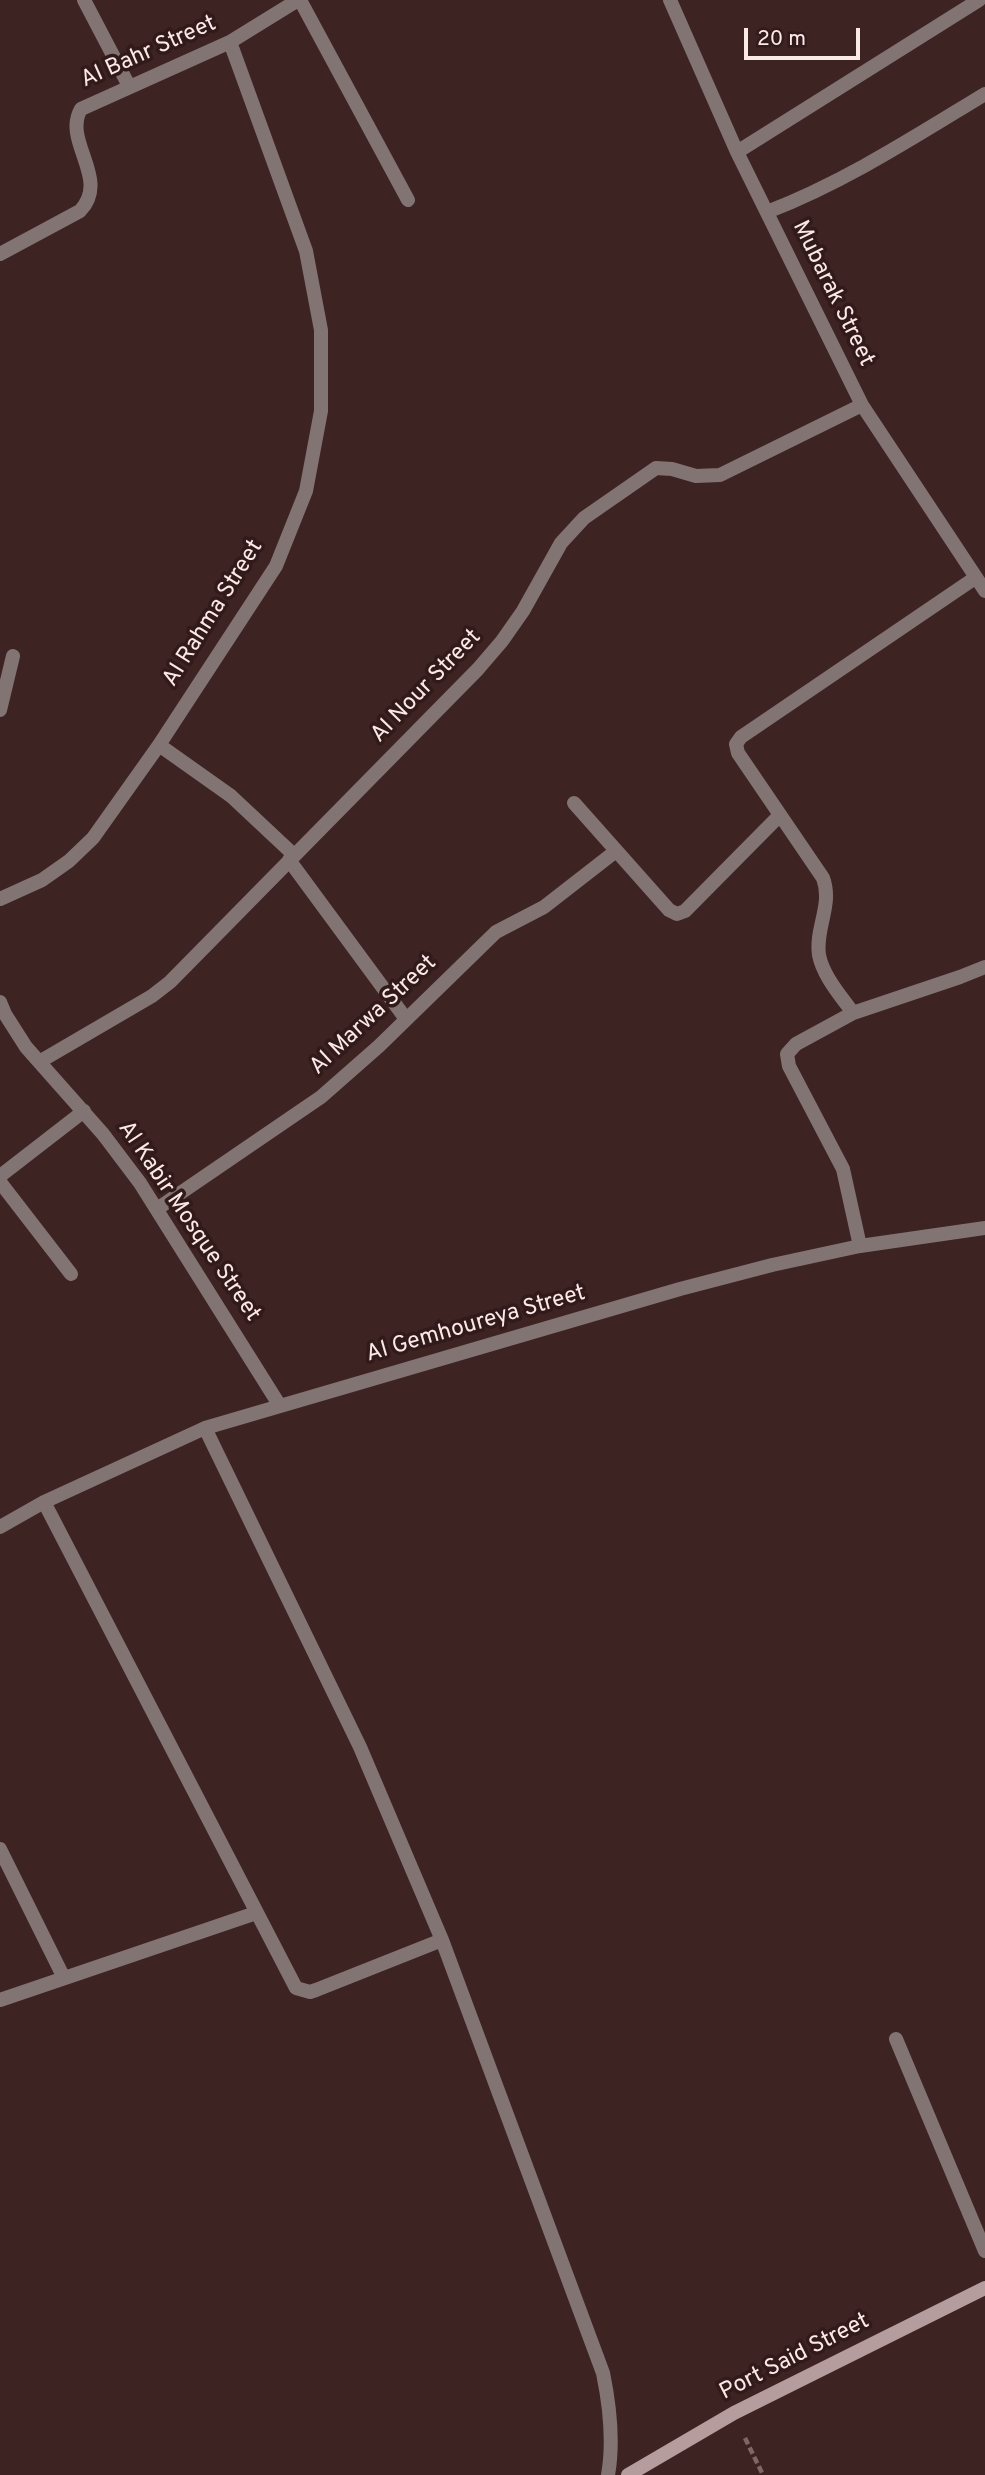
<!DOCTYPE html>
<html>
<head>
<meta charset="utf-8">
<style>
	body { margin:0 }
	#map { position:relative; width:985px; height:2475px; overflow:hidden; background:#3e2323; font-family:Overpass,sans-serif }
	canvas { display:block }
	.scale { position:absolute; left:744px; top:28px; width:116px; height:32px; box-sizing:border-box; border:4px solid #fbe9e8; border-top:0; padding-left:9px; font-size:21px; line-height:24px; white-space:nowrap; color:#fbe9e8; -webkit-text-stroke:5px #331a1a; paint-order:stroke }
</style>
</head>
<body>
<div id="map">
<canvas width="985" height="2475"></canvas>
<div class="scale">20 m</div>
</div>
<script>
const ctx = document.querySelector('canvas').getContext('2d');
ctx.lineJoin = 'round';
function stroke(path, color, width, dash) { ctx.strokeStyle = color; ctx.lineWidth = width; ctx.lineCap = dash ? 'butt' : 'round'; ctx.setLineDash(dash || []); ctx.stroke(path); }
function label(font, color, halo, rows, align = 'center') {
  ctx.font = font + ' Overpass,sans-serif'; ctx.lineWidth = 7; ctx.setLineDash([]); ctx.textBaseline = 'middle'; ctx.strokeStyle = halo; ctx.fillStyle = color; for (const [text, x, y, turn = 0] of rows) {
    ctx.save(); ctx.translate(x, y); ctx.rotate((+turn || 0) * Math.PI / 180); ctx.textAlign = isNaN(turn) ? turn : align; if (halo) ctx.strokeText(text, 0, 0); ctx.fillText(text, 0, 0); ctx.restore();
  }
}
stroke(new Path2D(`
	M745,2438L763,2475`), '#7f6767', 4.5, [7, 3.5]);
stroke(new Path2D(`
	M84,0L129,86
	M300,0L408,200
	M670,0L737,152L862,405L985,591
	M737,152L979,0
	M767,212C845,182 914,137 985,94
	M0,254L80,211C111,179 62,141 81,109L230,42L298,0
	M0,710L13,656
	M159,745L231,796L294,855
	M574,803L669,910L677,914L685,911L780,815
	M289,860L406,1019
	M0,899L42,880L69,861L93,838L159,745L276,566L306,491L321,411V330L306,251L230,42
	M0,1002L5,1014L26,1047L103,1134L140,1183L280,1406
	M853,1013C841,996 823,976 819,955C815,928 833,905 823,878L738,753L736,744L741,737L975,578
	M39,1062L152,996L170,982L478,669L502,641L523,611L561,543L584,518L656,468L672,469L696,476L720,475L862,405
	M0,1176L84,1111
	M0,1182L71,1274
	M157,1209L321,1097L379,1046L496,932L544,907L616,851
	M860,1246L843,1169L789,1066L787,1054L796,1044L853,1013L960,977L985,967
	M205,1428L360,1747L442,1940L603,2373C610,2407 614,2441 608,2475
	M44,1502L296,1988L310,1992L316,1990L442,1940
	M0,1527L44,1502L205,1428L680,1289L772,1265L860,1246L985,1228
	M0,1849L64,1978
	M0,2000L256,1913
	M896,2039L985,2251`), '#837474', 14);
stroke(new Path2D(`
	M628,2475L734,2413L985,2288`), '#b59d9d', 14);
label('23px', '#fbe9e8', '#331a1a', [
	["Al Bahr Street",149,53,-24],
	["Mubarak Street",832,294,64],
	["Al Rahma Street",214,614,-58],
	["Al Nour Street",427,687,-46],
	["Al Marwa Street",374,1016,-43],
	["Al Kabir Mosque Street",188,1222,56],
	["Al Gemhoureya Street",476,1325,-16],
	["Port Said Street",795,2358,-27]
]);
</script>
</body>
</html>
